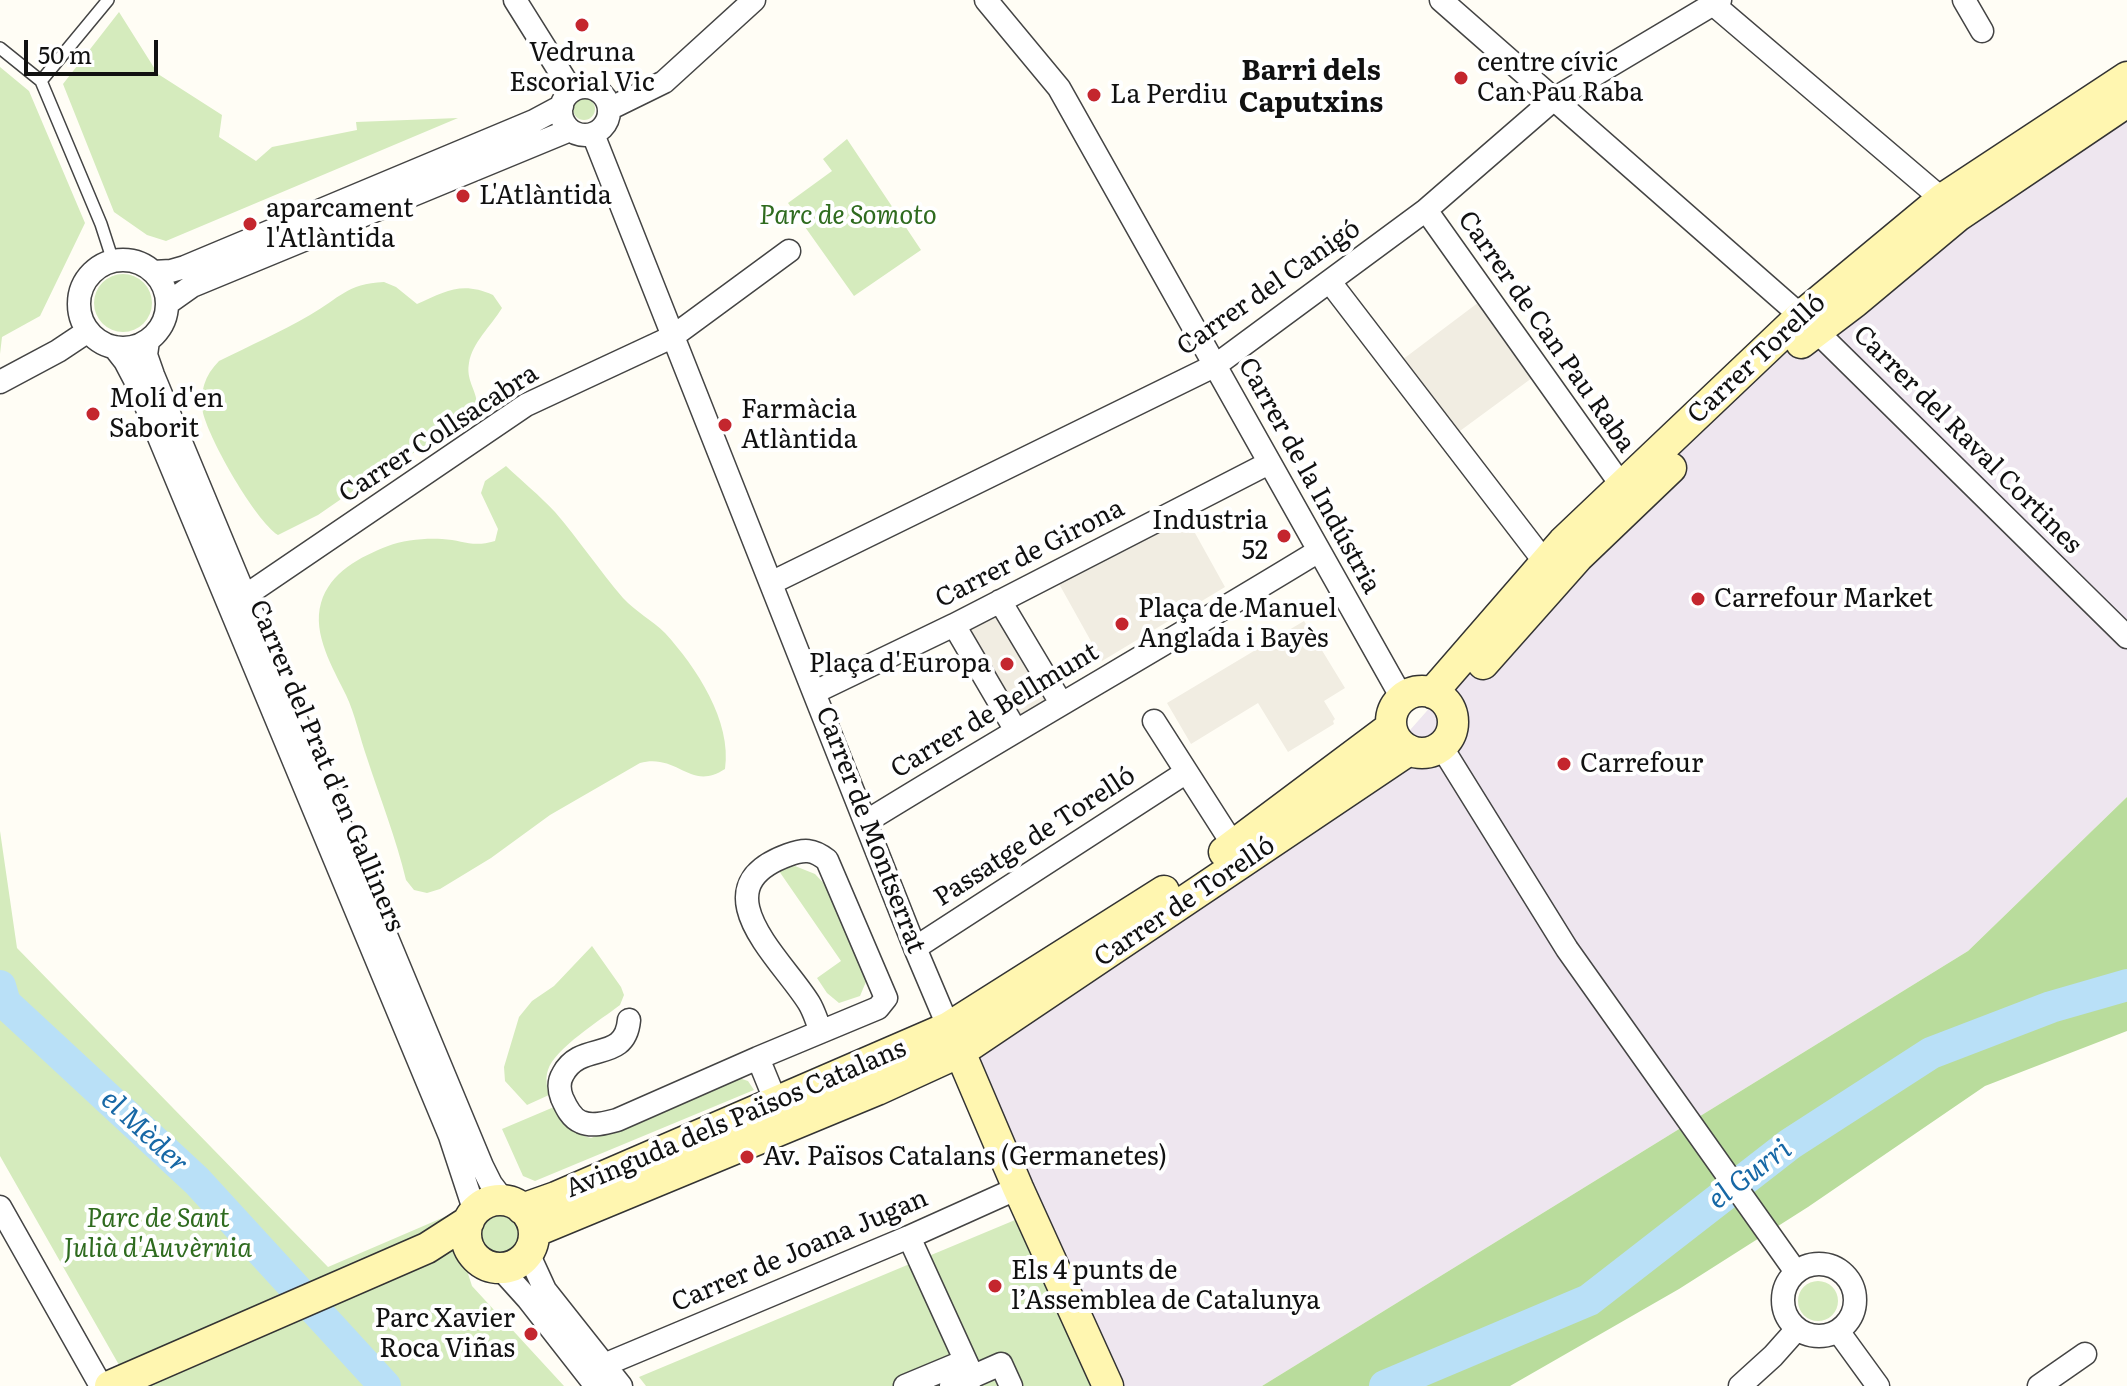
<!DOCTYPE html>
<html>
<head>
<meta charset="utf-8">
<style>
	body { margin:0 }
	#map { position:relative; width:2127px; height:1386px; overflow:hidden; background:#fffdf5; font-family:Literata,serif }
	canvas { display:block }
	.scale { position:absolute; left:24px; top:40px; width:134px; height:36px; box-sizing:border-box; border:4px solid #111; border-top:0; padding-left:10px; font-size:24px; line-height:28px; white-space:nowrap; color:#111; -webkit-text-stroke:6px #fff; paint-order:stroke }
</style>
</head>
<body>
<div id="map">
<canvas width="2127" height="1386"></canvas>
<div class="scale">50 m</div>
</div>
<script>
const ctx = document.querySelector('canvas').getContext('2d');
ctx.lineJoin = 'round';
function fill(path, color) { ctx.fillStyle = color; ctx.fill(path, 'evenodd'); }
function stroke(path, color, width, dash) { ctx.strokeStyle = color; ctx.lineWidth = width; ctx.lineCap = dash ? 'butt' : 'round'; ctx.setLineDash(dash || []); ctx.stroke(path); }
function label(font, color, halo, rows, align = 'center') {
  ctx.font = font + ' Literata,serif'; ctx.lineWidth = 8; ctx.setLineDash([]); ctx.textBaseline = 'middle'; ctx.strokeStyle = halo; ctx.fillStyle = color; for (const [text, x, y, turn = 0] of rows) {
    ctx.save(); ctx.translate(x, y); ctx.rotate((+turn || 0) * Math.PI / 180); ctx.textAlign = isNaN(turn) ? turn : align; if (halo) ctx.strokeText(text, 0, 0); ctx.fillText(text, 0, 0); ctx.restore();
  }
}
fill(new Path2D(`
	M2127,88V797L1968,951L1262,1386H1098L953,1037L1403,738L1553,568L1801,329Z`), '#eee6ef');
fill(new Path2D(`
	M119,12L158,74L222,115L219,137L256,161L272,147L357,130L356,122L458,118L166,241L147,235L114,212L63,84Z
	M0,67L29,91L85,223L40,316L2,337L0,354Z
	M573 109a11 11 0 1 1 22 0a11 11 0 1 1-22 0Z
	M847,139L921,250L854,296L788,203L832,171L823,159Z
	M94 303a29 29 0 1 1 58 0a29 29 0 1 1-58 0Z
	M384,282L396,287L417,304C446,291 462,281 493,295L502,308C491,326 472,343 469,363C464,390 493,399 462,427L389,466L318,515L278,535C255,520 210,441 203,413C199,392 205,375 219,361C249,346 281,332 310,315C340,298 346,284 384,282Z
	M506,466C522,481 540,496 555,512C579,540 599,570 623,598C636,612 652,620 665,633C696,667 732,721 725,769C690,792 678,753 640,763L550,815L491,858L440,889L427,893L414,890L406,880C396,838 380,798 367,758C360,738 355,714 346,695C333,668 312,634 321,603C330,572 360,557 388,546C403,540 425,538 442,539C463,540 472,548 495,541L498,529L481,493L485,481Z
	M0,831L17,948L328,1267L449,1215L472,1286L564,1386H131L0,1156Z
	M795,866L815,874L832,892L868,977L860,996L839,1003L827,993L817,978L841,961L779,871Z
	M592,946L621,987L624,995L620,1005C602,1019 554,1049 548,1070C545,1078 547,1088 549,1095L527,1105L505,1081L504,1067L519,1017L532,1001L554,986Z
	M739,1078L748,1081L754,1090L535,1181L523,1176L502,1129L554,1107C561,1127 571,1132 591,1138Z
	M481 1234a21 21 0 1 1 42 0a21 21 0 1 1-42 0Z
	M1027,1215L1098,1386H646L639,1377Z
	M1798 1301a20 20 0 1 1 40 0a20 20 0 1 1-40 0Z`), '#d5ebbd');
fill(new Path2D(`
	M2127,797V1031L1985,1086L1808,1207L1679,1289L1510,1386H1262L1968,951Z`), '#b9dc9c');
fill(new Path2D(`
	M1487,296L1532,378L1449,439L1394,366Z
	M1185,515L1225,587L1102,661L1058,582Z
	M1000,601L1061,703L1015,729L954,625Z
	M1304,621L1345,688L1324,701L1335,719L1333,721L1334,724L1288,752L1258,703L1191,744L1167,703Z`), '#f1ede2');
stroke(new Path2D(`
	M0,986L5,1003L197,1181L385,1386
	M1385,1386L1589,1300L1790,1144L1931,1053L2051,1007L2127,985`), '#b9e0f7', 32);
const lane = new Path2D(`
	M0,48L41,81L101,224L113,261
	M41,81L108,0`);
const street = new Path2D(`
	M515,0L572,91
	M986,0L1059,88L1402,698
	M1441,0L1801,316L2127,637
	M1964,0L1982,31
	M1713,4L1942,199
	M561 111a24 24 0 1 1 48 0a24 24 0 1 1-48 0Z
	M609,109L664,82L754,0
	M593,134L915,948L954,1040
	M1426,210L1622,486
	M79 304a44 44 0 1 1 88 0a44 44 0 1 1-88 0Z
	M153,272L171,271L185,267L534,121L562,106
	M1330,282L1544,561
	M168,303L192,286L570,130
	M148,341L146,355L153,375L482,1166L491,1184L504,1201
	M114,347L125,361L136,382L450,1136L475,1212
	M0,382L58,351L88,331
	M771,583L1216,365L1426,210L1554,99L1720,0
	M245,596L526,405L672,337L789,251
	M1000,601L1061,703
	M954,625L1015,729
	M815,692L954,625L1269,463
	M1154,721L1234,846
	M1441,746L1567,949L1796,1272
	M867,821C1016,729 1168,643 1317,552
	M915,948L1185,773
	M629,1020C625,1064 581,1040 563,1074C558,1082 559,1090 562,1098C566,1107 571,1118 581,1122C592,1127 606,1123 617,1120L758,1058
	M776,1102L758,1058L878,1008L886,998L827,860C813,849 804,849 788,855C697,888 782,959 809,1003C814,1011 817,1022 821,1031
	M0,1207L101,1386
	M909,1237L973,1377
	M528,1253L545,1290L621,1386
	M1783 1300a36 36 0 1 1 72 0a36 36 0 1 1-72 0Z
	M500,1268L528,1299L596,1386
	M1838,1331L1878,1386
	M604,1365L909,1237L1018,1188
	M905,1386L965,1361
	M951,1386L1001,1364L1011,1386
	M1740,1386L1773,1356L1797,1329
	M2039,1386L2085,1354`);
const secondary = new Path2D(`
	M1801,343L1855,302L1958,216L2127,102
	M1483,664L1578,557L1671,468
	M1391 722a31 31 0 1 1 62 0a31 31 0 1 1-62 0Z
	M1432,693L1563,542L1801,316L1942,199L2127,77
	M1224,852L1391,727
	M960,1052L1018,1188L1108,1386
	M466 1234a34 34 0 1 1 68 0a34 34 0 1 1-68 0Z
	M522,1209L556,1197L949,1027L1164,891
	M534,1232L877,1090L960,1052L1409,750
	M110,1386L427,1248L469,1221`);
stroke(lane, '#444', 14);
stroke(street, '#444', 25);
stroke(secondary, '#333', 33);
stroke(lane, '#fff', 11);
stroke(street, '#fff', 22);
stroke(secondary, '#fff6b0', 30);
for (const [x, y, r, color] of [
	[582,25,8,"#c4262e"],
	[1461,78,8,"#c4262e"],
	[1094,95,8,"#c4262e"],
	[463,196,8,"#c4262e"],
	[250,224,8,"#c4262e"],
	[93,414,8,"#c4262e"],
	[725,425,8,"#c4262e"],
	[1284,536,8,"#c4262e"],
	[1698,599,8,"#c4262e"],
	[1122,624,8,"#c4262e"],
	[1007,664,8,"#c4262e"],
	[1564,764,8,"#c4262e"],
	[747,1157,8,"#c4262e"],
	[995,1286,8,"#c4262e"],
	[531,1334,8,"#c4262e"]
]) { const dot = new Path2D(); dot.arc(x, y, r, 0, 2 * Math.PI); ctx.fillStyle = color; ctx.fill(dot); stroke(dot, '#fff', 3); }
label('26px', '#111', '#fff', [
	["Vedruna",582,53,"center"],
	["Escorial Vic",582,83,"center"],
	["centre cívic",1477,63],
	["Can Pau Raba",1477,93],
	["La Perdiu",1110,95],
	["L'Atlàntida",479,196],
	["aparcament",266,209],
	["l'Atlàntida",266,239],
	["Molí d'en",109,399],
	["Saborit",109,429],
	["Farmàcia",741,410],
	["Atlàntida",741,440],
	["Industria",1268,521,"right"],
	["52",1268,551,"right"],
	["Carrefour Market",1714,599],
	["Plaça de Manuel",1138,609],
	["Anglada i Bayès",1138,639],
	["Plaça d'Europa",991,664,"right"],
	["Carrefour",1580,764],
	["Av. Països Catalans (Germanetes)",763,1157],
	["Els 4 punts de",1011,1271],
	["l’Assemblea de Catalunya",1011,1301],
	["Parc Xavier",515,1319,"right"],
	["Roca Viñas",515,1349,"right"]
], 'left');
label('italic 26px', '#2f6b1f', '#fff', [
	["Parc de Somoto",848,216],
	["Parc de Sant",158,1219],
	["Julià d'Auvèrnia",158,1249]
]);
label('26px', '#111', '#fff', [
	["Carrer del Canigó",1269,288,-35],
	["Carrer de Can Pau Raba",1546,332,55],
	["Carrer Torelló",1757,359,-43],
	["Carrer Collsacabra",439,434,-33],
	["Carrer del Raval Cortines",1967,440,45],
	["Carrer de la Indústria",1309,476,61],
	["Carrer de Girona",1030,554,-27],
	["Carrer de Bellmunt",995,711,-31],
	["Carrer del Prat d'en Galliners",326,766,67],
	["Carrer de Montserrat",870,830,69],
	["Passatge de Torelló",1035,837,-33],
	["Carrer de Torelló",1185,902,-34],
	["Avinguda dels Països Catalans",736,1119,-23],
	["Carrer de Joana Jugan",800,1251,-23]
]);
label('bold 28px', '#111', '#fff', [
	["Barri dels",1311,72],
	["Caputxins",1311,104]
]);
label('italic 28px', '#1768a6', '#fff', [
	["el Mèder",144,1132,43],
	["el Gurri",1750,1175,-37]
]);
</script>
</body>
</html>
